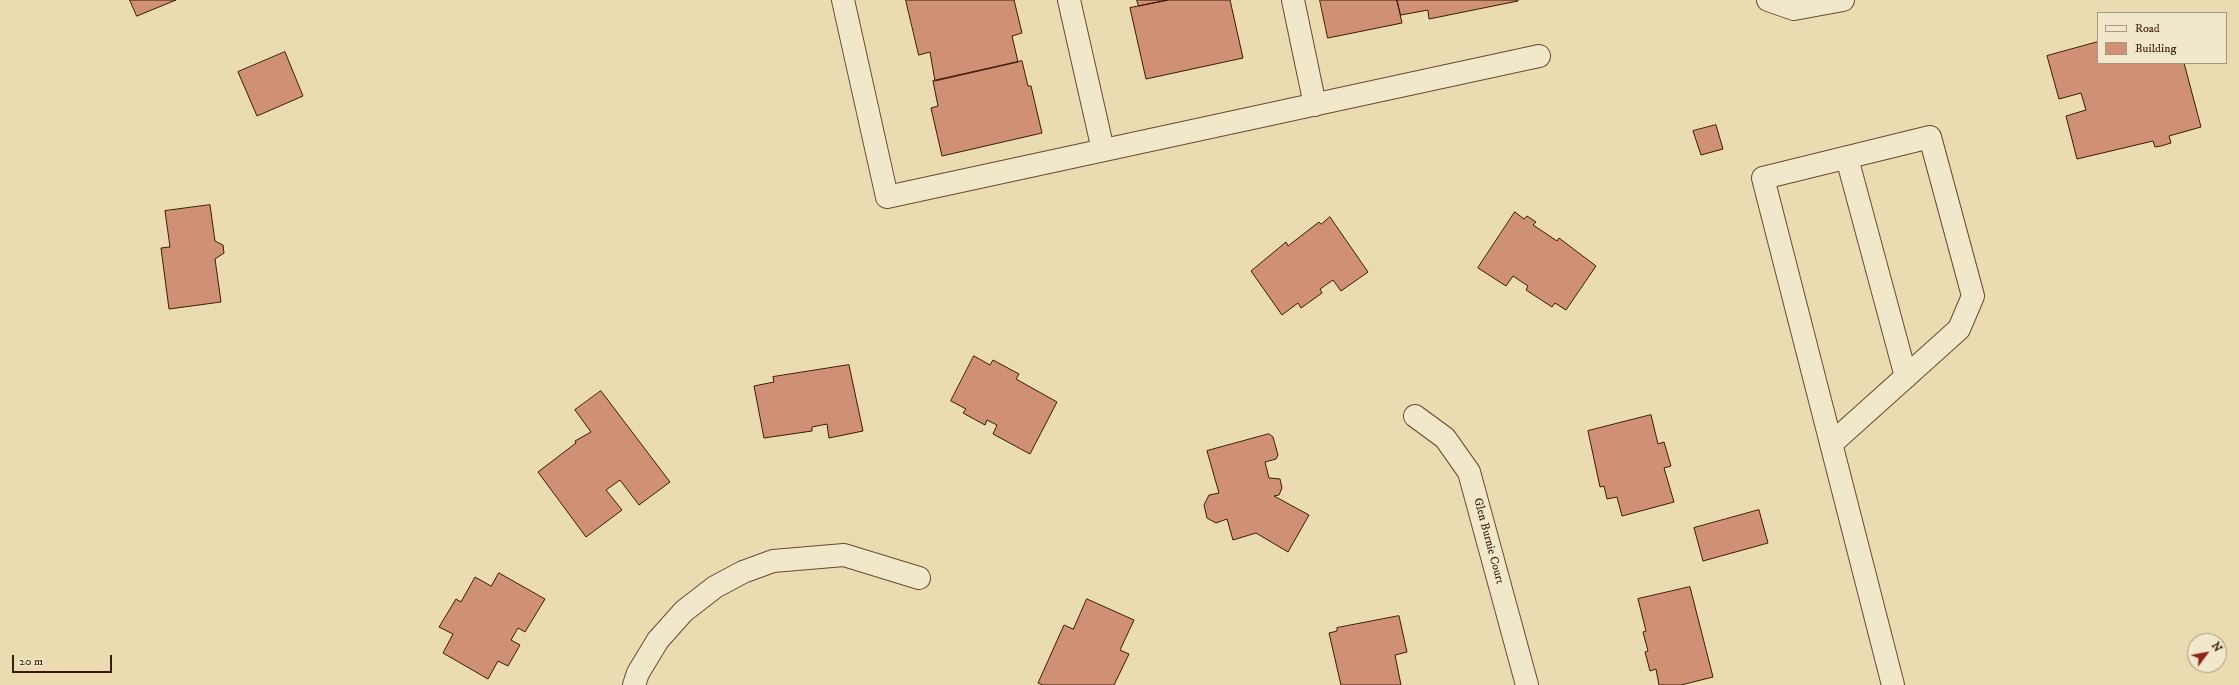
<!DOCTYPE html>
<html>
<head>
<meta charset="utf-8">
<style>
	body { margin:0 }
	#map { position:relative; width:2239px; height:685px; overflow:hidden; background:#eadcb0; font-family:"IM FELL DW Pica",serif }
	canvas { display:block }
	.legend { position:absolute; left:2097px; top:12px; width:130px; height:52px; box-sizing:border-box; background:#f1e8cc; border:1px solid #a9967e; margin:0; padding:5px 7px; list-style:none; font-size:12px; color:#3c1a08 }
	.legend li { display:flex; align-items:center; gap:8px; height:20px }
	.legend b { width:20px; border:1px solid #a9967e }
	.north { position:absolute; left:2187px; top:633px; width:40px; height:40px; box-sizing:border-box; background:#f1e8cc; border:1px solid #a9967e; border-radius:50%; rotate:58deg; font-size:11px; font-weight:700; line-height:16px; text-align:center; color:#3c1a08 }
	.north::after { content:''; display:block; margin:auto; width:14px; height:18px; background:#8f2418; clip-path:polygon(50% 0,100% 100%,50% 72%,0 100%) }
	.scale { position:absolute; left:12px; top:655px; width:100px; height:18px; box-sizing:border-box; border:2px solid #3c1a08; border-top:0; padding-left:5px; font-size:12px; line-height:14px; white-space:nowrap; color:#3c1a08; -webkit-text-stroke:3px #f1e8cc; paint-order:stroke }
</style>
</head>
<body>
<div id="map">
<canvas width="2239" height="685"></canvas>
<ul class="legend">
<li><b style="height:5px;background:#f1e8cc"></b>Road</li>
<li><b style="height:11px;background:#cf9074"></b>Building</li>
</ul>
<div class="north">N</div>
<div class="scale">20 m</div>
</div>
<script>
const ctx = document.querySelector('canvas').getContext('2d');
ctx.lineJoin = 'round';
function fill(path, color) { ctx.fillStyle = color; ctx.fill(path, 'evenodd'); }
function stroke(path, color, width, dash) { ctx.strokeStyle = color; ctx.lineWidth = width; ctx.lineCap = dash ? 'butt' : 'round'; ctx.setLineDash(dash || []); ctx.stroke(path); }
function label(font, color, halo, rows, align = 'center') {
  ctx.font = font + ' "IM FELL DW Pica",serif'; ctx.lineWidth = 4; ctx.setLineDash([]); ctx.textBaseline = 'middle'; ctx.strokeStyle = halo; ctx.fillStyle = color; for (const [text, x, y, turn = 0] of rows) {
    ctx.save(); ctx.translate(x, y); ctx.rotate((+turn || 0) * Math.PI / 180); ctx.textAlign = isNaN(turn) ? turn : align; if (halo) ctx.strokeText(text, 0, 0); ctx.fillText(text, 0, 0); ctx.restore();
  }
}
const building = new Path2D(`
	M130,0H176L137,16Z
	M906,0H1014L1022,33L1012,36L1018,62L935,81L930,52L919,55Z
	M1137,0H1168L1139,6Z
	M1168,0H1230L1243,58L1146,79L1130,8Z
	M1320,0H1397L1402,23L1328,38Z
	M1397,0H1518V1L1429,19L1428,10L1401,15Z
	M2098,42V63H2184L2201,127L2169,136L2171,143L2161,146L2155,147L2153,141L2077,159L2066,116L2086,110L2081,93L2059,99L2047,56Z
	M285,52L303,96L257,116L238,72Z
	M1022,61L1028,86H1031L1042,133L942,156L931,108L938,106L933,81Z
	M1716,125L1723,149L1701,155L1693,131Z
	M210,205L215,241L223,245L224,253L215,259L221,302L169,309L161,248L170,247L165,211Z
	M1515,212L1524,219L1527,216L1536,222L1533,225L1557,241L1559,238L1596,266L1566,310L1555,303L1552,307L1526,290L1528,286L1513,276L1506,286L1478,268Z
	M1330,217L1368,272L1341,291L1333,280L1320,289L1322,293L1301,308L1298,303L1282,315L1251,271L1286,242L1288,246L1319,222L1321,224Z
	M974,356L990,365L993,360L1019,374L1016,379L1057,402L1030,454L993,434L997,425L987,420L985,425L963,413L966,409L951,401Z
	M849,365L863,431L829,438L827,424L812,427V431L764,438L754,386L774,382L773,377Z
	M601,391L670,482L639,505L620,480L606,490L622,510L586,537L538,472L576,443L575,441L591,432L575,410Z
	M1651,415L1658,444L1664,442L1671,466L1664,468L1674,502L1622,516L1617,497L1607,499L1604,486L1600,487L1588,431Z
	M1269,434L1273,437L1278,455L1276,459L1265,462L1269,478L1280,479L1282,488L1279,495L1274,496L1309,515L1288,552L1256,533L1233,540L1227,519L1216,523L1207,518L1204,505L1209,495L1219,493L1207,451Z
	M1759,510L1768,543L1703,561L1694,528Z
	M499,573L545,599L525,632L518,628L511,640L520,645L508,666L498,661L488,679L443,653L453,634L439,627L456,599L461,602L475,577L491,586Z
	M1690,587L1713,677L1681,685H1659L1656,669L1650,671L1645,652L1648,651L1643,632L1646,631L1638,599Z
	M1087,599L1134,620L1120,650L1129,654L1114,685H1043L1038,683L1064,625L1073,629Z
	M1399,616L1407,652L1395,655L1401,685H1341L1329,633L1337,631V628Z`);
fill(building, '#cf9074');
stroke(building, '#3c1a08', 1);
const minor = new Path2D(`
	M843,0L887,197L1539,56
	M1069,0L1103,150
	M1293,0L1315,105
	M1768,0L1794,9L1843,0
	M1847,158L1906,377
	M1415,416L1445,438L1469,472L1527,685
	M1831,444L1959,329L1973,296L1930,137L1763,178L1893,685
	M634,685L638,673L658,640L684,611L715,587L743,572L773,561L844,555L919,578`);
stroke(minor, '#684a32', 24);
stroke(minor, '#f1e8cc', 22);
label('12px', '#3c1a08', '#f1e8cc', [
	["Glen Burnie Court",1488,541,75]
]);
</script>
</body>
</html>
